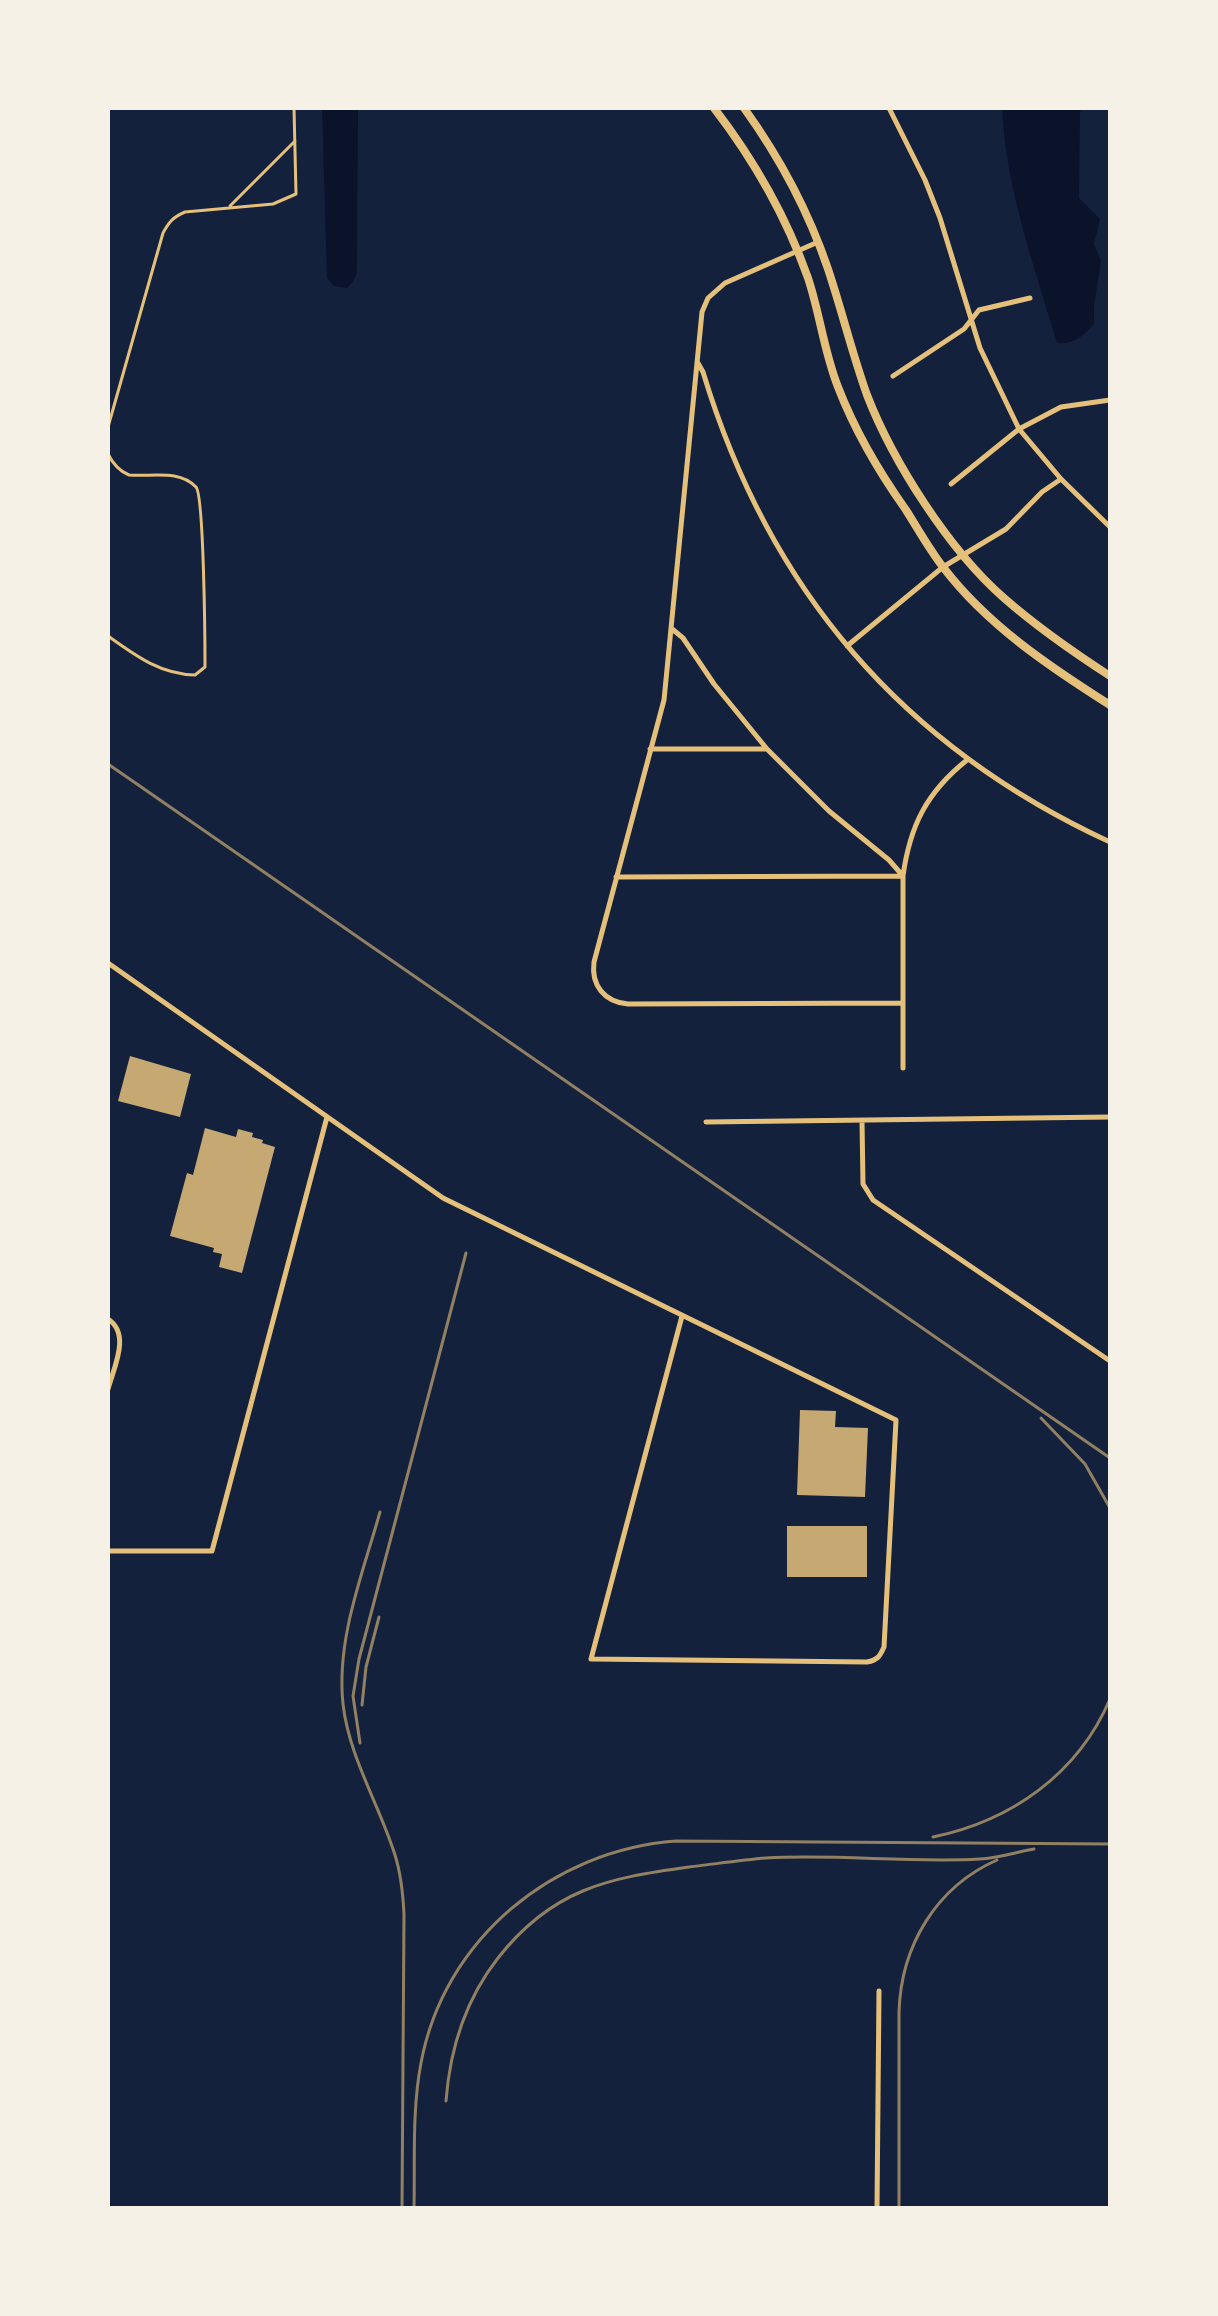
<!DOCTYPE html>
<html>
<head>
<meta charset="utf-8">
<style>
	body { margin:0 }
	#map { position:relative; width:1218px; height:2316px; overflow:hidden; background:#14213d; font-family:"Nunito Sans",sans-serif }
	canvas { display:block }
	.frame { position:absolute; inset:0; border:110px solid #f6f1e7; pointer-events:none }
</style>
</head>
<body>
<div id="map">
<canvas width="1218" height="2316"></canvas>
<div class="frame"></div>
</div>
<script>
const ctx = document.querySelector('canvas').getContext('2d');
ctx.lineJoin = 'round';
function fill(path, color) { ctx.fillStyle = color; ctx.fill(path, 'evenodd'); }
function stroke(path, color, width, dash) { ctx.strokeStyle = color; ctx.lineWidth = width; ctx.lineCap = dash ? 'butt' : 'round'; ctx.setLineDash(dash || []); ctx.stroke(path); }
fill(new Path2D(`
	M322,108H358L357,273L353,282L347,288L334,286L327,278Z
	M1002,108H1084L1080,112L1079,198L1100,219L1094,244L1101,261L1094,306V324C1083,336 1074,345 1057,343C1035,268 1005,186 1002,108Z`), '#0b132b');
fill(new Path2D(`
	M130,1056L191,1074L180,1117L118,1101Z
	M205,1128L236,1137L238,1129L253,1133L252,1137L263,1140L262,1143L275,1147L242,1273L219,1267L222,1254L213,1252L214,1248L170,1236L187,1173L193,1175Z
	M800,1410L836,1411L835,1427L868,1428L865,1497L797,1495Z
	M787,1526H867V1577H787Z`), '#c6a872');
stroke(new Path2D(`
	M230,206L295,141
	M108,427L163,233C169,222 173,217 185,212L273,204L296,194L294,108
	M108,454C113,464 119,471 129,475C151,477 179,469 196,487C204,496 205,644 205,667L195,675C160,674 136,656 108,636`), '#e5c07b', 3);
stroke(new Path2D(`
	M889,108L925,180L940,218L980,348L1019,429L1061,479L1110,527
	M818,242L725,283L708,298L702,312L664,700L594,962C591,985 604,1002 628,1004L903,1003
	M698,363L703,372C769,590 902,746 1110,842
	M893,376L964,329L979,310L1030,298
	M951,484L1019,429L1061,407L1110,400
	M671,628L683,638L714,684L767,749L829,811L889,860L903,876
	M847,646L943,567L1006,529L1042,492L1061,479
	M650,749H767
	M616,877L903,876
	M108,963L443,1198L896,1420L884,1647C880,1656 878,1660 867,1662L591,1659L682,1316
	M903,1068V876C910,825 927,792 967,760
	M862,1121L863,1184L873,1200L1110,1361
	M706,1122L1110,1117
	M108,1319C131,1334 114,1367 108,1389
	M108,1551H212L327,1117
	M877,2208L879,1991`), '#e5c07b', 5);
stroke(new Path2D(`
	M714,108C754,160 786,216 808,278C820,314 824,352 838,387C855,431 879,472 906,510C918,529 929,549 943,567C987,625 1050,667 1110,705
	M744,108C780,158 808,210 828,269C842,311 852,353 867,395C893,462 949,550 1004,598C1037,627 1073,652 1110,676`), '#e5c07b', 8);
stroke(new Path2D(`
	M108,764L1110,1458
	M1041,1418L1085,1464L1110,1508
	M380,1512C363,1573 336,1639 343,1704C349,1757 379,1804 395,1855C401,1874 403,1894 404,1914L402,2208
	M362,1705L366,1667L379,1617
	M360,1743L353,1696L359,1659L466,1253
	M933,1837C1011,1821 1078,1774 1110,1699
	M446,2101C450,2048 466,1999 498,1958C552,1889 608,1878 689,1867C715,1864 741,1860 766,1858C837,1854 909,1863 980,1859C999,1858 1016,1852 1034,1849
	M414,2208C415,2160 412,2110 421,2063C444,1939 553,1850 676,1841L1110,1844
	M899,2208V2012C901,1946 936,1887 997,1860`), '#918062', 3);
</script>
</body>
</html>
